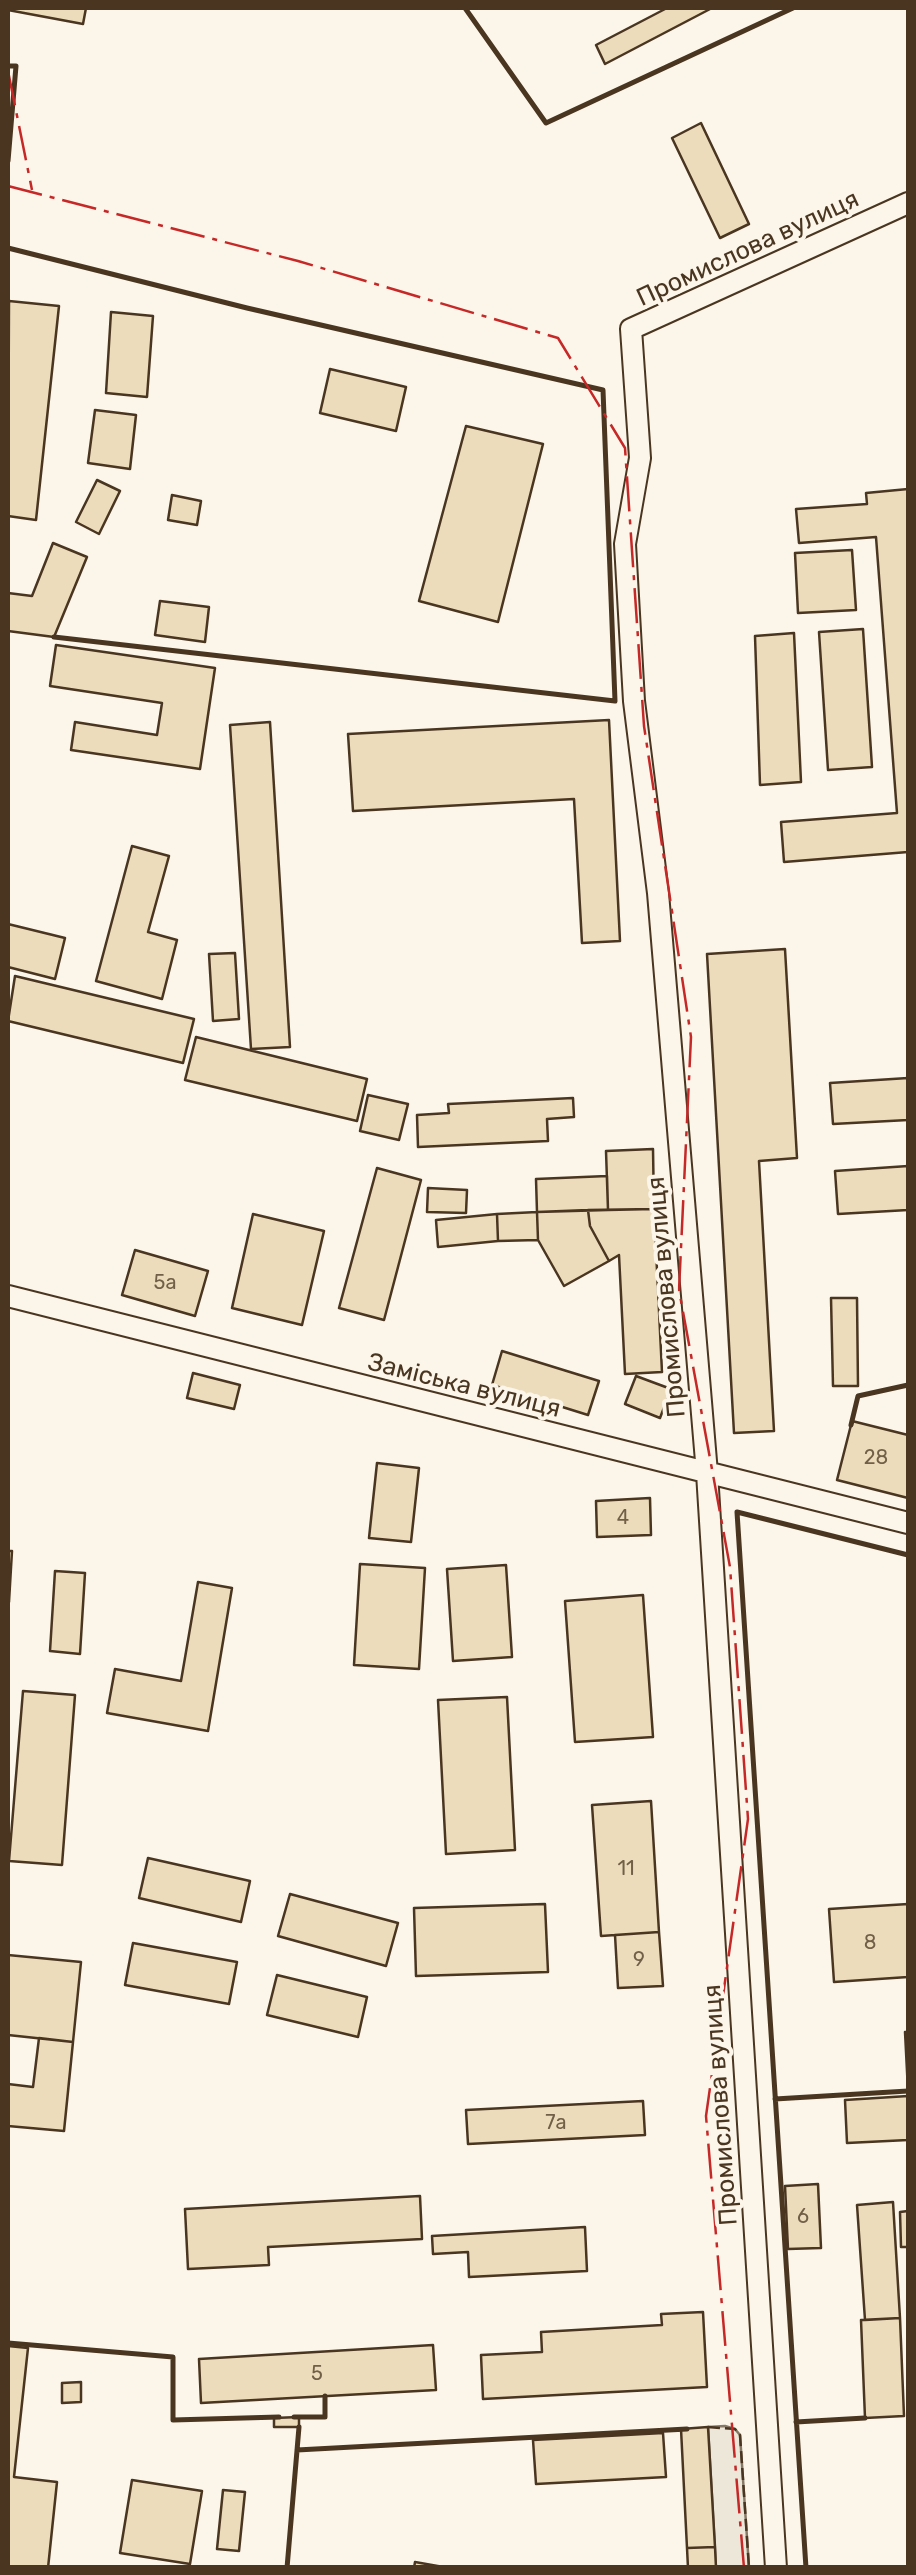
<!DOCTYPE html>
<html>
<head>
<meta charset="utf-8">
<style>
	body { margin:0 }
	#map { position:relative; width:916px; height:2575px; overflow:hidden; background:#fbf6e9; font-family:Rubik,sans-serif }
	canvas { display:block }
	.frame { position:absolute; inset:0; border:10px solid #4a3520; pointer-events:none }
</style>
</head>
<body>
<div id="map">
<canvas width="916" height="2575"></canvas>
<div class="frame"></div>
</div>
<script>
const ctx = document.querySelector('canvas').getContext('2d');
ctx.lineJoin = 'round';
function fill(path, color) { ctx.fillStyle = color; ctx.fill(path, 'evenodd'); }
function stroke(path, color, width, dash) { ctx.strokeStyle = color; ctx.lineWidth = width; ctx.lineCap = dash ? 'butt' : 'round'; ctx.setLineDash(dash || []); ctx.stroke(path); }
function label(font, color, halo, rows, align = 'center') {
  ctx.font = font + ' Rubik,sans-serif'; ctx.lineWidth = 8; ctx.setLineDash([]); ctx.textBaseline = 'middle'; ctx.strokeStyle = halo; ctx.fillStyle = color; for (const [text, x, y, turn = 0] of rows) {
    ctx.save(); ctx.translate(x, y); ctx.rotate((+turn || 0) * Math.PI / 180); ctx.textAlign = isNaN(turn) ? turn : align; if (halo) ctx.strokeText(text, 0, 0); ctx.fillText(text, 0, 0); ctx.restore();
  }
}
const parking = new Path2D(`
	M725,2426L735,2429L740,2435L749,2567H716L708,2427Z`);
fill(parking, '#ede7d9');
stroke(parking, '#887966', 2.5);
const building = new Path2D(`
	M8,8H86L83,24L8,10Z
	M667,8H712L605,64L596,45Z
	M701,123L749,224L720,238L672,138Z
	M9,301L59,306L36,520L8,516Z
	M111,312L153,316L147,397L106,393Z
	M330,369L406,387L396,431L320,413Z
	M95,410L136,415L130,469L88,463Z
	M466,426L543,444L498,622L419,601Z
	M97,480L120,491L99,534L76,522Z
	M908,489V852L784,862L781,822L897,813L876,537L799,543L796,509L867,504L866,493Z
	M172,495L201,501L197,525L168,520Z
	M53,543L87,557L54,637L8,631V593L32,596Z
	M852,550L856,610L798,613L795,553Z
	M160,601L209,607L205,642L155,635Z
	M863,629L872,767L828,770L819,632Z
	M794,633L801,782L760,785L755,636Z
	M56,645L215,668L200,769L71,750L75,722L157,735L162,703L50,686Z
	M609,720L620,941L582,943L574,799L353,811L348,734Z
	M270,722L290,1047L251,1049L230,725Z
	M132,846L169,856L148,932L177,940L162,999L96,981Z
	M8,924L65,938L55,979L8,967Z
	M785,949L797,1158L759,1161L774,1431L734,1433L707,954Z
	M235,953L239,1019L213,1021L209,954Z
	M15,976L194,1019L183,1063L8,1021Z
	M196,1037L367,1079L357,1121L185,1080Z
	M908,1078V1120L833,1124L830,1083Z
	M368,1095L408,1104L399,1140L360,1131Z
	M573,1098L574,1117L547,1119L548,1141L418,1147L417,1115L449,1113L448,1104Z
	M653,1149L654,1209L608,1210L606,1151Z
	M908,1166V1210L838,1214L835,1171Z
	M377,1168L421,1180L384,1320L339,1308Z
	M607,1176L608,1210L537,1212L536,1179Z
	M428,1188L467,1190L466,1213L427,1212Z
	M654,1209L662,1372L625,1374L619,1255L609,1261L590,1226L588,1210Z
	M588,1210L590,1226L609,1261L564,1286L538,1240L537,1212Z
	M537,1212L538,1240L498,1241L497,1214Z
	M253,1214L324,1231L302,1325L232,1308Z
	M497,1214L498,1241L438,1247L436,1220Z
	M135,1250L208,1271L195,1316L122,1295Z
	M831,1298H857L858,1386H833Z
	M502,1351L599,1381L588,1415L492,1385Z
	M193,1373L240,1385L234,1409L187,1398Z
	M636,1376L671,1389L660,1418L625,1404Z
	M852,1421L908,1435V1498L837,1480Z
	M377,1463L419,1468L411,1542L369,1538Z
	M650,1498L651,1535L597,1537L596,1501Z
	M8,1551H12L9,1602L8,1601Z
	M360,1564L425,1568L419,1669L354,1665Z
	M506,1565L512,1657L453,1661L447,1569Z
	M55,1571L85,1573L80,1654L50,1651Z
	M198,1582L232,1588L208,1731L107,1713L115,1669L181,1681Z
	M643,1595L653,1737L575,1742L565,1601Z
	M23,1691L75,1695L62,1865L9,1861Z
	M507,1697L515,1850L446,1854L438,1700Z
	M651,1801L659,1932L601,1936L592,1805Z
	M148,1858L250,1881L241,1922L139,1898Z
	M290,1894L398,1923L386,1966L278,1936Z
	M545,1904L548,1972L416,1976L414,1908Z
	M908,1904V1977L834,1982L829,1909Z
	M659,1932L663,1986L618,1988L615,1935Z
	M133,1943L237,1962L229,2004L125,1985Z
	M8,1955L81,1962L73,2042L8,2035Z
	M277,1975L367,1997L358,2037L267,2015Z
	M905,2032H908V2091Z
	M39,2038L73,2042L64,2131L8,2126V2084L33,2087Z
	M908,2096V2140L847,2143L845,2100Z
	M643,2101L645,2135L468,2144L466,2110Z
	M818,2184L821,2248L788,2249L785,2186Z
	M420,2196L422,2239L268,2247L269,2265L188,2269L185,2209Z
	M893,2202L900,2318L865,2320L857,2205Z
	M908,2211V2247H901L900,2212Z
	M585,2227L587,2271L469,2277L468,2252L433,2254L432,2236Z
	M703,2312L707,2387L483,2399L481,2355L542,2352L541,2332L662,2325L661,2314Z
	M900,2318L904,2416L865,2418L861,2320Z
	M433,2345L436,2390L201,2403L199,2359Z
	M8,2346L28,2348L14,2477L57,2482L48,2568H8Z
	M81,2382V2402L62,2403V2383Z
	M299,2417V2427H274V2418Z
	M708,2427L715,2547L687,2548L681,2429Z
	M663,2433L666,2477L536,2484L533,2440Z
	M132,2480L202,2491L190,2564L120,2553Z
	M223,2490L245,2492L239,2551L217,2549Z
	M715,2547L716,2568H688L687,2548Z
	M415,2562L449,2568H414Z`);
fill(building, '#ecdcbc');
stroke(building, '#4a3520', 2.5);
const street = new Path2D(`
	M8,1296L908,1523
	M776,2568L707,1473L658,893L634,701L625,544L640,458L631,329L908,203`);
stroke(street, '#4a3520', 24);
stroke(street, '#fbf6e9', 20);
stroke(new Path2D(`
	M708,2427L735,2429L740,2435L749,2568`), '#4a3520', 2.5, [12, 5]);
stroke(new Path2D(`
	M465,8L546,123L793,8
	M8,66H16L8,161
	M8,248L247,308L603,390L615,701L54,637
	M851,1425L858,1396L908,1385
	M775,2099L908,2091
	M8,2343L173,2357V2420L279,2417
	M294,2417H325V2396
	M796,2422L865,2418
	M297,2450L687,2429
	M287,2568L299,2427
	M806,2568L737,1512L908,1555`), '#4a3520', 5);
stroke(new Path2D(`
	M8,71L32,190
	M8,186L298,261L558,338L625,448L644,726L691,1037L679,1290L730,1567L748,1819L706,2116L744,2568`), '#c62828', 2.5, [35, 8, 5, 8]);
label('20px', '#725f47', null, [
	["5а",165,1283],
	["28",876,1458],
	["4",623,1518],
	["11",626,1869],
	["8",870,1943],
	["9",639,1960],
	["7а",556,2123],
	["6",803,2217],
	["5",317,2374]
]);
label('25px', '#4a3520', '#fbf6e9', [
	["Промислова вулиця",748,249,-25],
	["Промислова вулиця",667,1297,-95],
	["Заміська вулиця",464,1386,14],
	["Промислова вулиця",721,2105,-94]
]);
</script>
</body>
</html>
